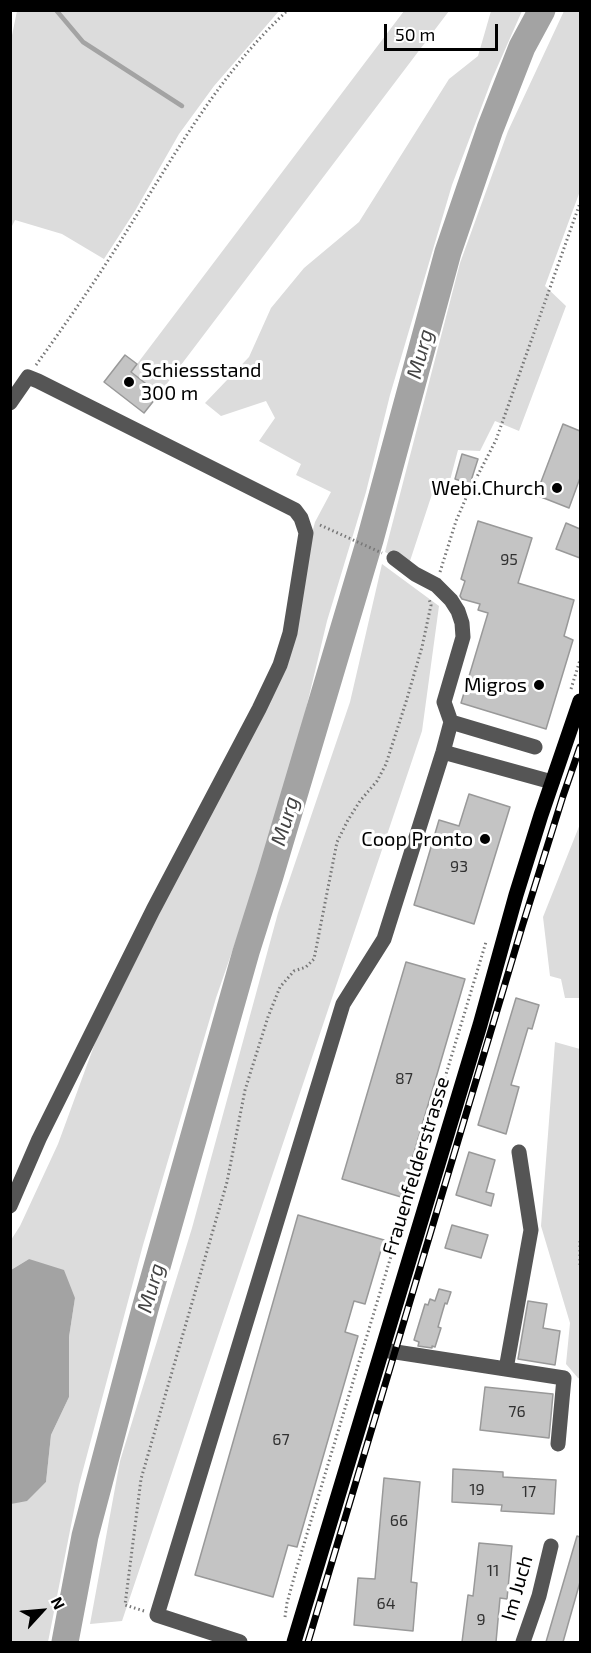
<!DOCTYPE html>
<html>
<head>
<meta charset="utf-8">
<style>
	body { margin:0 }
	#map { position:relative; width:591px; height:1653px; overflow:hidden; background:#fff; font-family:"Exo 2",sans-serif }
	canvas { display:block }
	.frame { position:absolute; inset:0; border:12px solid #000; pointer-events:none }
	.north { position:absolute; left:12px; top:1581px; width:60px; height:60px; -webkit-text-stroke:4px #fff; paint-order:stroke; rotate:64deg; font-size:16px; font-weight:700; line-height:24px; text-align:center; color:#000 }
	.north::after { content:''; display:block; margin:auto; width:21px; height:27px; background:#000; clip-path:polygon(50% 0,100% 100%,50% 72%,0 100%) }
	.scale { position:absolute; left:384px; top:24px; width:114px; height:27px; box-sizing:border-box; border:3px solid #000; border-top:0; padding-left:8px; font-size:18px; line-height:21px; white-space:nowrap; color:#000; -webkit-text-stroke:4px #fff; paint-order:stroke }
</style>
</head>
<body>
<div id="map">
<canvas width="591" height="1653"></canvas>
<div class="frame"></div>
<div class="north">N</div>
<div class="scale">50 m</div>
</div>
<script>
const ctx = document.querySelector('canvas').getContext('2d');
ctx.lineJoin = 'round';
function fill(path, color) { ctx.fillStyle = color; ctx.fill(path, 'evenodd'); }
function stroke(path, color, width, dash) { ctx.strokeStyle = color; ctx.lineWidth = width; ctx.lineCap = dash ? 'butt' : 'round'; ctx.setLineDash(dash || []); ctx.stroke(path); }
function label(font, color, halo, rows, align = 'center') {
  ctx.font = font + ' "Exo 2",sans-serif'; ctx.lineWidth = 6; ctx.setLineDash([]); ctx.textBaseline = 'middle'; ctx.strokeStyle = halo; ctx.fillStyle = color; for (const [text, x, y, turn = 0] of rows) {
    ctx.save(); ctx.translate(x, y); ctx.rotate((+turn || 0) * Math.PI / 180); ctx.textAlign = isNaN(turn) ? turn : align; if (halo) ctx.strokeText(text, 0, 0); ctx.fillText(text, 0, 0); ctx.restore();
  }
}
fill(new Path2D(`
	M17,11H279L214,86L179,134L135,211L104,259L62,234L15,220L11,228L10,45Z
	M404,11H449L159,394L131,372Z
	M491,11H522L492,79L452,185L390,395L366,492L327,621L300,734L251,897L216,998L143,1245L79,1485L48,1642H11L10,1504L27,1500L46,1482L51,1435L69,1397V1337L75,1298L29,1259L11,1270V1240L20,1226L58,1144L113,994L266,707L315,522L331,492L296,475L301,464L259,441L275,418L266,401L221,416L205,403L249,357L271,308L304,268L359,222L449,79L478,56Z
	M564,11H580V191L545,286L566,306L519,431L495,421L480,451L458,450L449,484L435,485L408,567L395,557L385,552L460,263L508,131Z
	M382,564L439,606L422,731L122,1621L90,1624L120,1461L192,1228L278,913L350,702Z
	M580,824V998H565L561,979L550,976L543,917Z
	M555,1042L580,1049V1379L578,1378L566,1364L570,1323L541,1226Z`), '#dcdcdc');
fill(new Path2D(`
	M29,1259L64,1270L75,1298L69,1337V1397L51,1435L46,1482L27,1501L11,1504V1270Z`), '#a3a3a3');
stroke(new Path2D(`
	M56,10L83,42L182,106`), '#a3a3a3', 4.5);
stroke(new Path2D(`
	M65,1642L85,1536L145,1309L246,952L270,876L370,540L448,252L490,129L522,47L542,10`), '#a3a3a3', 27);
const building = new Path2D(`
	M125,355L137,364L131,372L159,394L144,413L104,382Z
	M563,424L580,431V478L569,508L536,495Z
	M462,454L478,459L470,484L455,479Z
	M478,521L532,538L518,583L574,600L564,636L573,640L546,729L461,703L488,613L478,610L480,604L462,599L460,596L465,581L461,579Z
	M566,523L580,529V558L556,549Z
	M469,794L510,807L474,924L414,905L439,820L459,826Z
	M406,962L465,979L401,1197L342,1179Z
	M516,998L539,1005L532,1029L528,1028L511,1085L519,1087L506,1134L478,1125Z
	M469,1152L495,1160L486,1192L494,1194L491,1206L456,1195Z
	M298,1215L384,1240L365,1304L354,1301L345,1332L358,1336L297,1547L288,1545L273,1597L195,1575Z
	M452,1225L488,1235L481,1258L445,1248Z
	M439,1289L451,1292L447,1304L445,1303L438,1327L441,1328L435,1347L432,1346V1348L418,1346L419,1342L414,1340L425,1304L428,1305L430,1299L435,1301Z
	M528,1301L547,1304L543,1328L560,1331L555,1365L518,1359Z
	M485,1387L553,1394L549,1438L480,1430Z
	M453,1469L503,1472V1477L556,1480L554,1514L501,1511L502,1505L452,1502Z
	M384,1478L420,1482L411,1582L417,1583L413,1631L354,1625L358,1578L375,1579Z
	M577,1536L580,1537V1582L563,1642H546Z
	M479,1543L512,1546L507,1599L500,1598L496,1642H462L468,1595L473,1596Z`);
fill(building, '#c4c4c4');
stroke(building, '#999', 1.5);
stroke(new Path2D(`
	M36,365C70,318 103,270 133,221C179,147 223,70 288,10
	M320,525L382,553
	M440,572L456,521L466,498L496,440L580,203
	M571,689L580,660
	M580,1241V1265
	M144,1611L125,1605L141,1479L227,1182L245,1090L268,1017L280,987L294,971L306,967L314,959L337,842L348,820L360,801L377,781L386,764L406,702L422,647L431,605L429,599
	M285,1617L287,1603L297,1567L486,942`), '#777', 3, [1.5, 3]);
stroke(new Path2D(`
	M10,403L28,377L38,381L295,510L301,518L306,533L290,633L280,665L259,709L153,910L39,1139L10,1206
	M451,722L535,747
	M443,752L552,782
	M383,1350L564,1378L558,1444
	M506,1369L531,1230L519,1152
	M240,1642L157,1615L343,1004L384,939L443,752L451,722L444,702L463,637L462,623L458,611L451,600L436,585L415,574L394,558
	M523,1642L539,1596L551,1546`), '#555', 15);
stroke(new Path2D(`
	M294,1642L480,1025L516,895L541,815L580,701`), '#000', 15);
const rail = new Path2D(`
	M308,1642L522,927L563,796L580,747`);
stroke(rail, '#000', 7);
stroke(rail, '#fff', 4.5, [14]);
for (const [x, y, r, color] of [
	[129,382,6,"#000"],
	[557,488,6,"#000"],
	[539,685,6,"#000"],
	[485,839,6,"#000"]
]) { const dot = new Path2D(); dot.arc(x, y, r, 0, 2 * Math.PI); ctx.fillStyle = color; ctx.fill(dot); stroke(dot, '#fff', 2); }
label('16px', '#313131', null, [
	["95",509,560],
	["93",459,867],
	["87",404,1079],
	["76",517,1412],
	["67",281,1440],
	["19",477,1490],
	["17",529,1492],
	["66",399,1521],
	["11",493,1571],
	["64",386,1604],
	["9",481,1620]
]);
label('20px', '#000', '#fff', [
	["Schiessstand",141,370,"left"],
	["300 m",141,393,"left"],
	["Webi.Church",545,488],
	["Migros",527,685],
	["Coop Pronto",473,839]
], 'right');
label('20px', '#000', '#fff', [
	["Frauenfelderstrasse",416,1166,-73],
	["Im Juch",517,1588,-74]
]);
label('italic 21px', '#444', '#fff', [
	["Murg",420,354,-75],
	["Murg",285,821,-73],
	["Murg",151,1288,-74]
]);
</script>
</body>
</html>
